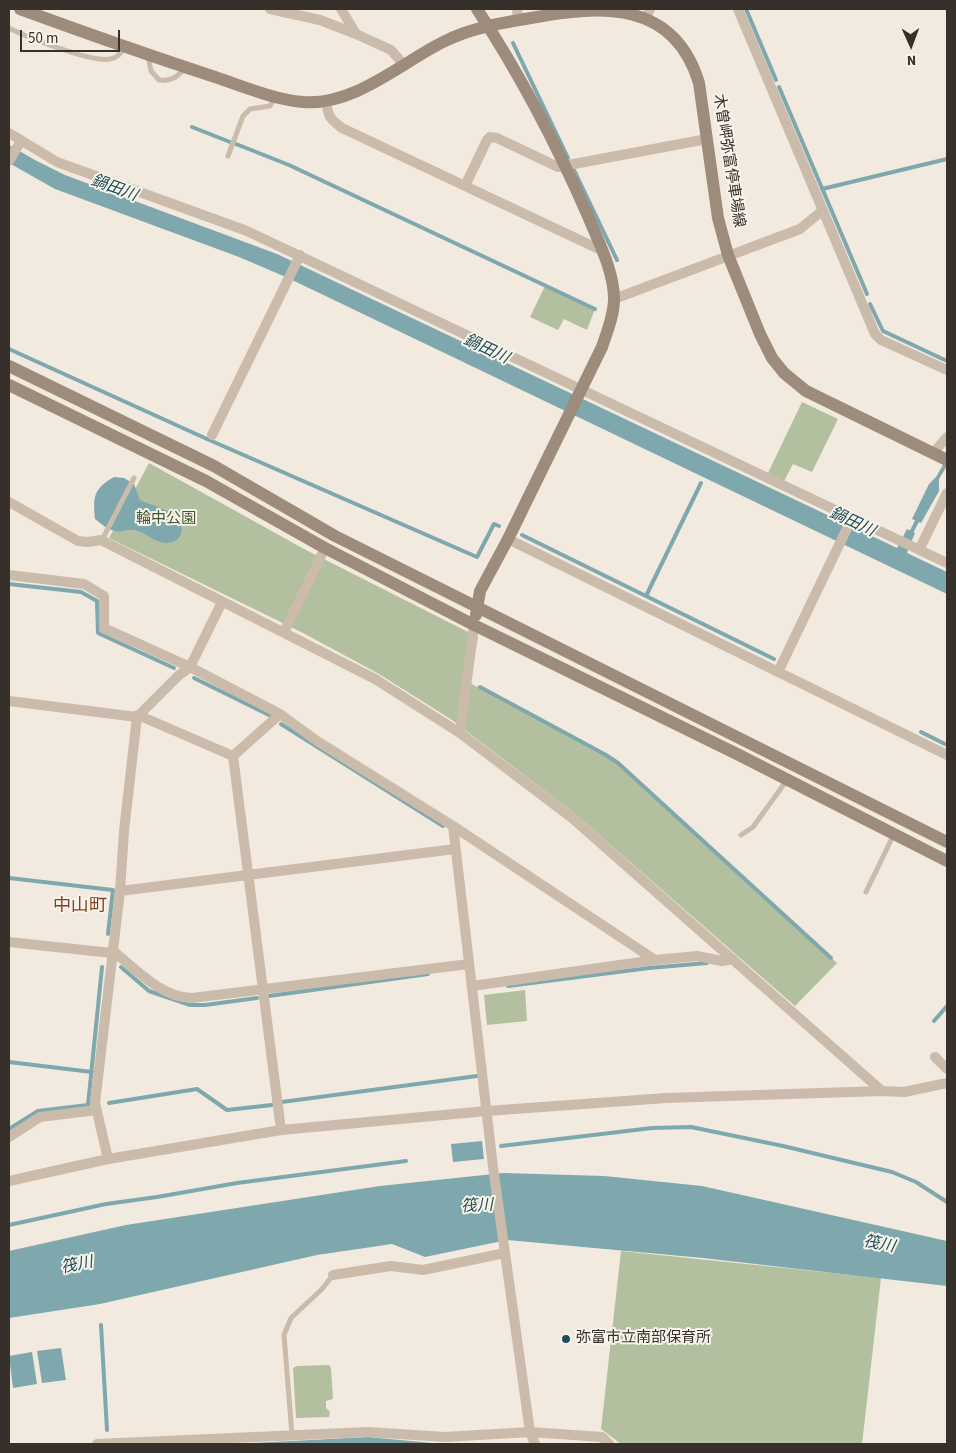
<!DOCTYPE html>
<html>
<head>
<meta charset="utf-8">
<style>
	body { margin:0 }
	#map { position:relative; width:956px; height:1453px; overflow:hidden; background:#f2eade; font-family:"Source Sans 3",sans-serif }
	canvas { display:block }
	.frame { position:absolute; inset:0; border:10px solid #372f2a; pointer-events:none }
	.north { position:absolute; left:886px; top:20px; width:50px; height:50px; -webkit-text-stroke:4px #f9f4eb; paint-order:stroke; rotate:178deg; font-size:14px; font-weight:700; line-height:20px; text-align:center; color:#372f2a }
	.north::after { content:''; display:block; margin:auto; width:18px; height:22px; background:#372f2a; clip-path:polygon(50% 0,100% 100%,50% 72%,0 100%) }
	.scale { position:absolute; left:20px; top:30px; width:100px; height:22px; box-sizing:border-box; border:2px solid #372f2a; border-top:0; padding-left:6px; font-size:15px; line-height:18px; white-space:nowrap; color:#372f2a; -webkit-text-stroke:4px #f9f4eb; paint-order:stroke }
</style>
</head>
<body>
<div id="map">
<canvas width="956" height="1453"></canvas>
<div class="frame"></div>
<div class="north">N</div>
<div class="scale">50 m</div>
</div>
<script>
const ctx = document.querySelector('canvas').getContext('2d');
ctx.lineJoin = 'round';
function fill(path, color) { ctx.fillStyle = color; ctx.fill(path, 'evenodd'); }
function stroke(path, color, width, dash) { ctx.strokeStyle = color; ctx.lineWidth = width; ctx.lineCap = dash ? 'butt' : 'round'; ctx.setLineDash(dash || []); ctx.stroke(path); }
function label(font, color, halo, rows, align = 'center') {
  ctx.font = font + ' "Source Sans 3","Noto Sans JP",sans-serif'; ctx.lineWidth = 4; ctx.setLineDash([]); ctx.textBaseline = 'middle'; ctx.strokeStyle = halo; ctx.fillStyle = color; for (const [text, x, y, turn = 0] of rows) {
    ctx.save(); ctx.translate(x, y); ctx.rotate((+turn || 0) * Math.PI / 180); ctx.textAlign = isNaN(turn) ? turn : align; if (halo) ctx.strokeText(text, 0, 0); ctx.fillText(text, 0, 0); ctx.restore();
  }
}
fill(new Path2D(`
	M545,286L595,309L587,330L564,319L558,330L530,317Z
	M802,402L838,419L812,472L793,464L784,481L768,473Z
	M149,463L306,550L478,637L470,683L606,755L618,763L837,963L795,1006L575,814L452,720L379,674L303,633L109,538Z
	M525,990L527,1021L487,1025L484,995Z
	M621,1251L881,1278L862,1444H621L601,1429Z
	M329,1365L331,1368L333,1399L326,1401V1408L330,1412L329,1417L296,1418L293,1368L297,1366Z`), '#b2c09f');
fill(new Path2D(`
	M9,145L35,160L65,175L277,254L897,548L907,529L915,533L907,553L947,572V594L288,278L239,257L55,189L9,163Z
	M947,458V466L939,479V491L921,523L912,519L929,484L936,477Z
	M114,477L124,478L134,484L140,500C154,507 187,513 181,534C179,540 173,543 166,543C154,543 145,531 134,530C128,529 121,533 115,531C108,530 100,523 95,519C93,497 93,489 114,477Z
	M482,1141L484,1159L453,1162L451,1144Z
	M503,1173L604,1176L702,1186L947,1241V1286L703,1258L507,1240L425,1257L392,1244L317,1255L100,1304L9,1318V1251L126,1225L380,1186Z
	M61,1348L66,1380L42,1383L37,1351Z
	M32,1352L37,1384L13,1388L9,1356Z
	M368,1437L443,1444H234Z`), '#7ea8ae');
stroke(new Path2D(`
	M746,9L776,80
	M513,43L568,158
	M779,87L867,294
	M192,127L230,142
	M236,144L289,165L595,309
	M573,168L617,260
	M822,189L947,159
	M870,304L883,331L947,361
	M9,349L207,439L477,557L494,524L499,526
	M522,535L774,659
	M910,535L919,517
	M9,584L81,592L97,601L98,633L174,668
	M646,596L701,483
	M194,678L271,716
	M480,687L606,755L618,763L831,958
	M281,724L443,826
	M921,732L947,745
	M9,878L113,890L108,934
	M121,967L149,991L190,1005H205L257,998
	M508,986L649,968L707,963
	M269,996L428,974
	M934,1021L947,1006
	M9,1062L92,1072
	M282,1102L477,1076
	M109,1103L197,1089L227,1110L272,1105
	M9,1129L38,1111L88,1105L102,967
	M501,1146L652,1128L691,1127L783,1146L892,1172L916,1182L947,1202
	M9,1225L106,1204L157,1197L237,1183L406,1161
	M101,1325L107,1430`), '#7ea8ae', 4);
stroke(new Path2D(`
	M9,28C26,37 93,63 110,59C117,58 120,54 124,48
	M148,56L151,71L159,80C170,82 179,76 185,68
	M228,156L243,116L250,109L270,106L275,97
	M102,540L134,478
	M741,835L753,827L787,780
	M866,892L894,834
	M292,1435L284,1335L291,1318L322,1289L333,1275`), '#cabbab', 5);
stroke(new Path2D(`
	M270,9L320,20L356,34L391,50L404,65
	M341,9L356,34
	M517,9L518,20
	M738,9L875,334L881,340L947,370
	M646,18L650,9
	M326,101C328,117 330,119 342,128L603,251
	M9,133L57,162L247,231L947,563
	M9,161L21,141
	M465,186L487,140L490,137L497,138L558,167L707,139
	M614,299L800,229L823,210
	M212,435L300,255
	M933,453L947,437
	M9,502L78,541L88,542L101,540L375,679L460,733L572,818L882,1091
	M508,539L947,755
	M919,550L947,493
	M9,575L84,584L104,596V628L190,667L280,714L317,741L453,826L655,960L697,956L722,961L733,959
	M284,632L325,548
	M778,672L852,518
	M9,701L137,717
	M138,715L233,756
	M460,733L474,625
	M233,756L281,1130
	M233,756L280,714
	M453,826L493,1167L530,1432L535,1444
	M120,891L455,849
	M9,942L112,953
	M112,950C136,969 160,997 192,998L469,964
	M472,986L655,960
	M935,1057L947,1069
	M9,1137L40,1117L97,1110
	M108,1159L95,1103L120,891L124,831L137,717L178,676L190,667L222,602
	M9,1181L108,1159L281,1130L487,1111L666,1098L882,1091L904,1092L947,1083
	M333,1275L391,1266L423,1270L505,1253
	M97,1444L368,1432L445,1437L530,1432L602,1437L609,1444`), '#cabbab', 10);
stroke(new Path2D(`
	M20,9C83,32 145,54 209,75C240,85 271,99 303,102C354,106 401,63 443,42C470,28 501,23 531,18C601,5 674,0 699,83L718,218L728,255L760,334L772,358L784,373L806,391L947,460
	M9,366L214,466L335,536L947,842
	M9,385L206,481L325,548L474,625L739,755L947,861
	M476,615L480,591L508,539L602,347C607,332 614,315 614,299C614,271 598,241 588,216C556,143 521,76 477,9`), '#9d8b7c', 12);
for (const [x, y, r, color] of [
	[566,1339,5,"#214f57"]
]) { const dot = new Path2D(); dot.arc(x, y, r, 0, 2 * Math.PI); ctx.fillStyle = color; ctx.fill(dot); stroke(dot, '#f9f4eb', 2); }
label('15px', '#372f2a', '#f9f4eb', [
	["木曽岬弥富停車場線",728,161,81]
]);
label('15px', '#43552e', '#f9f4eb', [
	["輪中公園",166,520]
]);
label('15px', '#372f2a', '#f9f4eb', [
	["弥富市立南部保育所",576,1339]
], 'left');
label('italic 16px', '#214f57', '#f9f4eb', [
	["鍋田川",114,189,20],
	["鍋田川",486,350,25],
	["鍋田川",852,523,25],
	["筏川",477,1207,-3],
	["筏川",879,1245,11],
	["筏川",77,1266,-11]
]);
label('18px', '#834426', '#f9f4eb', [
	["中山町",80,907]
]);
</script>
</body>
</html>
